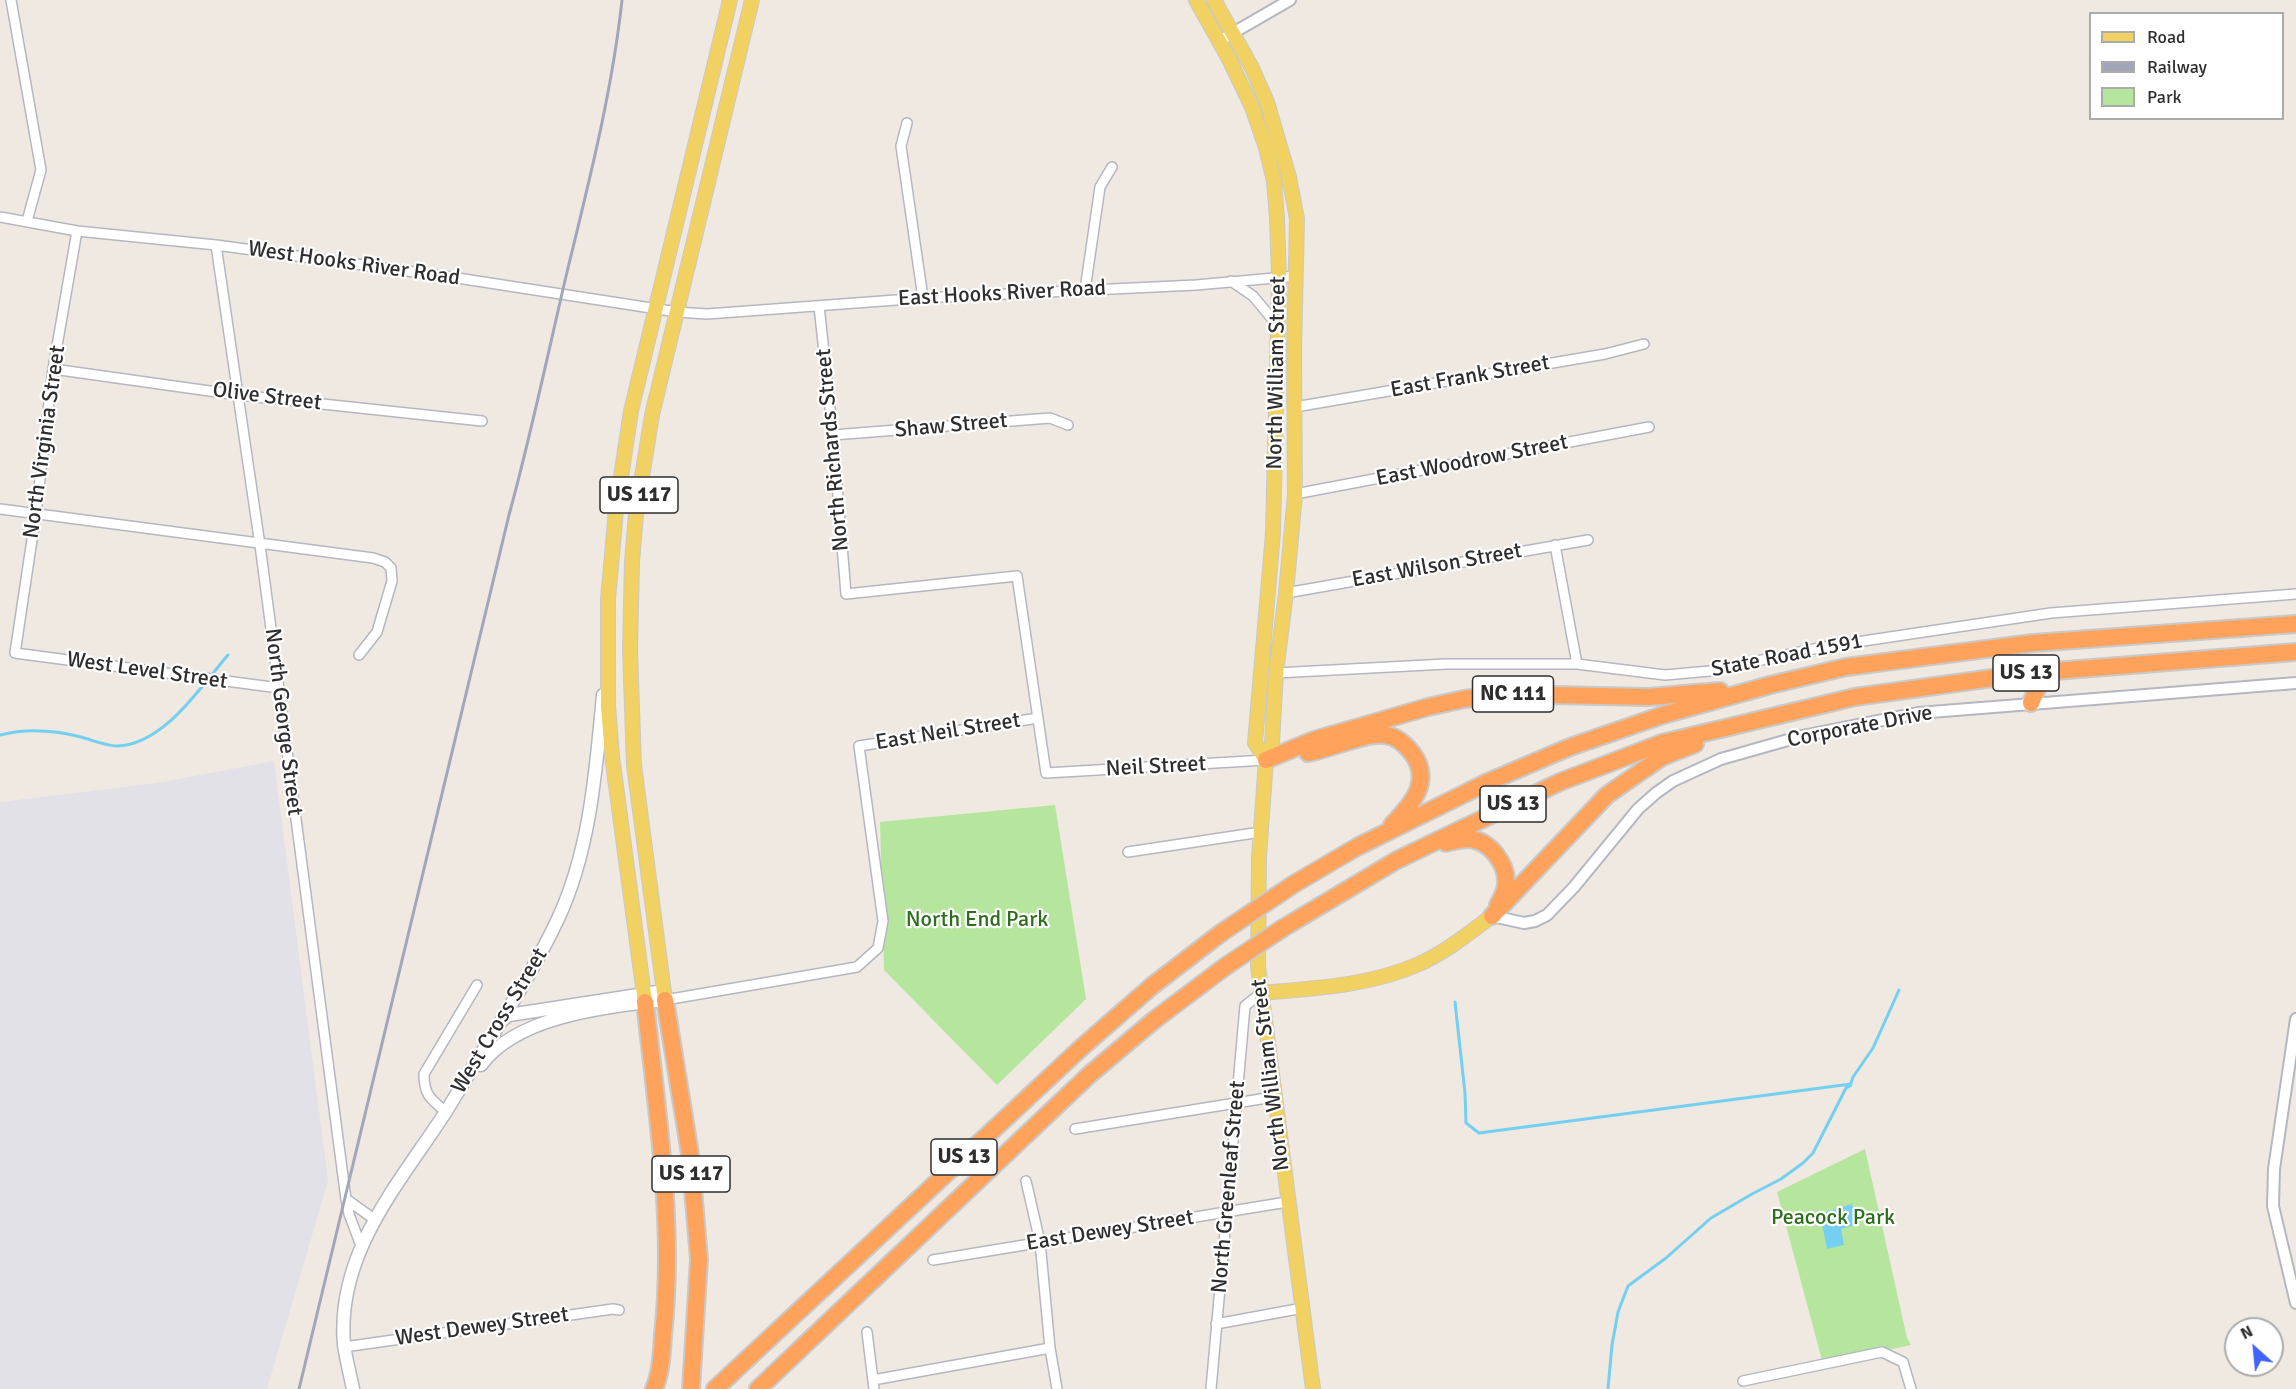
<!DOCTYPE html>
<html>
<head>
<meta charset="utf-8">
<style>
	body { margin:0 }
	#map { position:relative; width:2296px; height:1389px; overflow:hidden; background:#efe9e1; font-family:Signika,sans-serif }
	canvas { display:block }
	.legend { position:absolute; left:2089px; top:12px; width:195px; height:108px; box-sizing:border-box; background:#fff; border:2px solid #ababab; margin:0; padding:8px 10px; list-style:none; font-size:18px; color:#2e2e2e }
	.legend li { display:flex; align-items:center; gap:12px; height:30px }
	.legend b { width:30px; border:2px solid #ababab }
	.north { position:absolute; left:2224px; top:1317px; width:60px; height:60px; box-sizing:border-box; background:#fff; border:2px solid #ababab; border-radius:50%; rotate:333deg; font-size:16px; font-weight:700; line-height:24px; text-align:center; color:#2e2e2e }
	.north::after { content:''; display:block; margin:auto; width:21px; height:27px; background:#4264fb; clip-path:polygon(50% 0,100% 100%,50% 72%,0 100%) }
</style>
</head>
<body>
<div id="map">
<canvas width="2296" height="1389"></canvas>
<ul class="legend">
<li><b style="height:8px;background:#f2d163"></b>Road</li>
<li><b style="height:8px;background:#a3a6b8"></b>Railway</li>
<li><b style="height:16px;background:#b6e59e"></b>Park</li>
</ul>
<div class="north">N</div>
</div>
<script>
const ctx = document.querySelector('canvas').getContext('2d');
ctx.lineJoin = 'round';
function fill(path, color) { ctx.fillStyle = color; ctx.fill(path, 'evenodd'); }
function stroke(path, color, width, dash) { ctx.strokeStyle = color; ctx.lineWidth = width; ctx.lineCap = dash ? 'butt' : 'round'; ctx.setLineDash(dash || []); ctx.stroke(path); }
function label(font, color, halo, rows, align = 'center') {
  ctx.font = font + ' Signika,sans-serif'; ctx.lineWidth = 4.5; ctx.setLineDash([]); ctx.textBaseline = 'middle'; ctx.strokeStyle = halo; ctx.fillStyle = color; for (const [text, x, y, turn = 0] of rows) {
    ctx.save(); ctx.translate(x, y); ctx.rotate((+turn || 0) * Math.PI / 180); ctx.textAlign = isNaN(turn) ? turn : align; if (halo) ctx.strokeText(text, 0, 0); ctx.fillText(text, 0, 0); ctx.restore();
  }
}
fill(new Path2D(`
	M274,761L328,1181L267,1389H0V802L157,783Z`), '#e3e1e8');
fill(new Path2D(`
	M1055,805L1086,999L997,1085L884,970L880,822Z
	M1865,1149L1907,1338L1911,1345L1823,1364L1777,1192Z`), '#b6e59e');
fill(new Path2D(`
	M1852,1204L1858,1224L1841,1229L1844,1245L1827,1249L1820,1214Z`), '#75cff0');
stroke(new Path2D(`
	M0,735C27,728 54,730 81,737C92,740 106,746 117,746C164,745 201,686 228,655
	M1455,1002L1465,1093L1466,1123L1479,1133L1851,1084
	M1608,1389L1612,1345L1618,1312L1628,1286L1666,1258L1711,1218L1752,1194L1781,1179L1803,1163L1813,1153L1846,1088L1850,1086L1853,1077L1873,1048L1899,990`), '#75cff0', 3);
const minor = new Path2D(`
	M11,0L41,170L27,221
	M907,123L901,146L923,298
	M0,217L77,231L216,245L451,277L677,312L707,314L923,298L1196,285L1297,276
	M77,231L53,369L36,513L15,653L279,688
	M216,245L260,545L346,1199L349,1214L361,1246
	M1231,281L1253,296L1278,326
	M1085,290L1100,187L1112,167
	M819,306L833,435L846,594L1017,576L1046,773L1266,760
	M53,369L238,395L482,421
	M1295,407L1605,354L1644,344
	M833,435L1050,418L1068,425
	M1295,494L1649,427
	M0,509L373,558L385,562L391,568L392,581L377,632L359,655
	M1555,545L1577,664
	M1286,593L1588,540
	M1276,673L1446,664H1577L1665,675L1710,671L1823,647L2051,613L2296,594
	M1128,852L1261,832
	M665,1000L857,967L878,948L883,921L859,746L1038,718
	M446,1112C431,1099 424,1096 424,1074L477,985
	M1075,1129L1273,1097
	M1026,1181L1040,1242L1050,1348L1057,1389
	M346,1199L374,1219
	M933,1260L1287,1202
	M1216,1324L1303,1308
	M867,1332L874,1389
	M344,1347L613,1309L619,1310
	M873,1380L1050,1348
	M1743,1381L1882,1352L1903,1362L1911,1389
	M1211,1389L1245,1006L1261,993`);
const tertiary = new Path2D(`
	M1219,41L1290,0
	M1492,916L1524,923L1535,921L1547,915L1574,887L1638,809L1656,793L1673,781L1721,759L1802,736L1918,713L2296,683
	M2296,1019L2274,1169L2273,1206L2296,1303`);
const secondary = new Path2D(`
	M501,1021L509,1015L664,991
	M481,1065C518,1015 607,1007 665,1000
	M353,1389C350,1374 346,1359 344,1345C336,1253 399,1184 445,1113C462,1086 478,1058 495,1031C517,995 539,959 557,921C590,852 596,770 603,695`);
const primary = new Path2D(`
	M1196,0L1229,59L1252,107L1266,148L1274,181L1277,218L1279,278L1273,533L1255,743L1266,760
	M1214,0L1252,68L1267,102L1289,177L1297,219L1294,351L1295,494L1286,593L1276,673L1272,743L1266,760L1259,857L1258,966L1313,1389
	M1261,993C1315,988 1369,986 1419,964C1446,952 1469,933 1492,916
	M665,1000L634,765L630,650L632,562L636,514L652,415L752,0
	M645,1002L612,756L608,706V599L616,510L631,411L730,0`);
const motorway = new Path2D(`
	M2031,703L2040,682L2056,671
	M1308,753C1331,749 1363,733 1385,735C1396,736 1405,744 1412,753C1433,781 1412,804 1392,825
	M1266,760L1314,740L1428,707L1464,699L1506,694L1648,697L1720,691
	M1446,843C1453,841 1462,839 1470,839C1490,841 1507,864 1506,883C1506,891 1502,898 1498,905
	M1294,884L1357,847L1488,782L1570,747L1663,715L1770,685L1846,667L2033,643L2296,624
	M1492,916L1607,795L1662,757L1695,744
	M1283,928L1397,860L1560,782L1662,743L1855,697L2029,673L2296,652
	M665,1000L690,1154L699,1259L691,1389
	M645,1002C657,1112 675,1225 663,1335C662,1352 661,1373 654,1389
	M715,1389L1081,1048L1152,986L1221,933
	M758,1389L1088,1076L1153,1021L1226,966`);
stroke(minor, '#b4b7c1', 12);
stroke(tertiary, '#b4b7c1', 14);
stroke(secondary, '#b4b7c1', 15);
stroke(primary, '#c9c9c9', 16);
stroke(motorway, '#c9c9c9', 20);
stroke(minor, '#fff', 9);
stroke(tertiary, '#fff', 10);
stroke(secondary, '#fff', 12);
stroke(primary, '#f2d163', 14);
stroke(motorway, '#ffa35c', 16);
stroke(new Path2D(`
	M299,1389L509,515C531,435 548,353 567,272C589,182 612,92 622,0`), '#a3a6b8', 3);
const motorwayBridge = new Path2D(`
	M1221,933L1294,884
	M1226,966L1283,928`);
stroke(motorwayBridge, '#c9c9c9', 20, []);
stroke(motorwayBridge, '#ffa35c', 16);
for (const [x, y, w] of [
	[639,495,78],
	[2026,673,66],
	[1513,694,81],
	[1513,804,66],
	[964,1157,66],
	[691,1174,78]
]) { const box = new Path2D(); box.roundRect(x - w / 2, y - 18, w, 36, 4.5); ctx.fillStyle = '#fff'; ctx.fill(box); stroke(box, '#2e2e2e', 1.5); }
label('bold 21px', '#2e2e2e', null, [
	["US 117",639,495],
	["US 13",2026,673],
	["NC 111",1513,694],
	["US 13",1513,804],
	["US 13",964,1157],
	["US 117",691,1174]
]);
label('22px', '#2e2e2e', '#fff', [
	["West Hooks River Road",354,264,8],
	["East Hooks River Road",1002,294,-3],
	["North William Street",1277,373,-89],
	["East Frank Street",1470,377,-10],
	["Olive Street",267,397,7],
	["Shaw Street",951,426,-5],
	["North Virginia Street",45,442,-82],
	["North Richards Street",833,450,-95],
	["East Woodrow Street",1472,461,-11],
	["East Wilson Street",1437,566,-10],
	["State Road 1591",1787,656,-11],
	["West Level Street",147,671,8],
	["North George Street",283,722,83],
	["Corporate Drive",1860,727,-11],
	["East Neil Street",948,732,-9],
	["Neil Street",1156,767,-3],
	["West Cross Street",500,1021,-59],
	["North William Street",1271,1075,-97],
	["North Greenleaf Street",1229,1187,-85],
	["East Dewey Street",1110,1231,-9],
	["West Dewey Street",482,1327,-8]
]);
label('22px', '#2c6e1b', '#fff', [
	["North End Park",977,920],
	["Peacock Park",1833,1218]
]);
</script>
</body>
</html>
